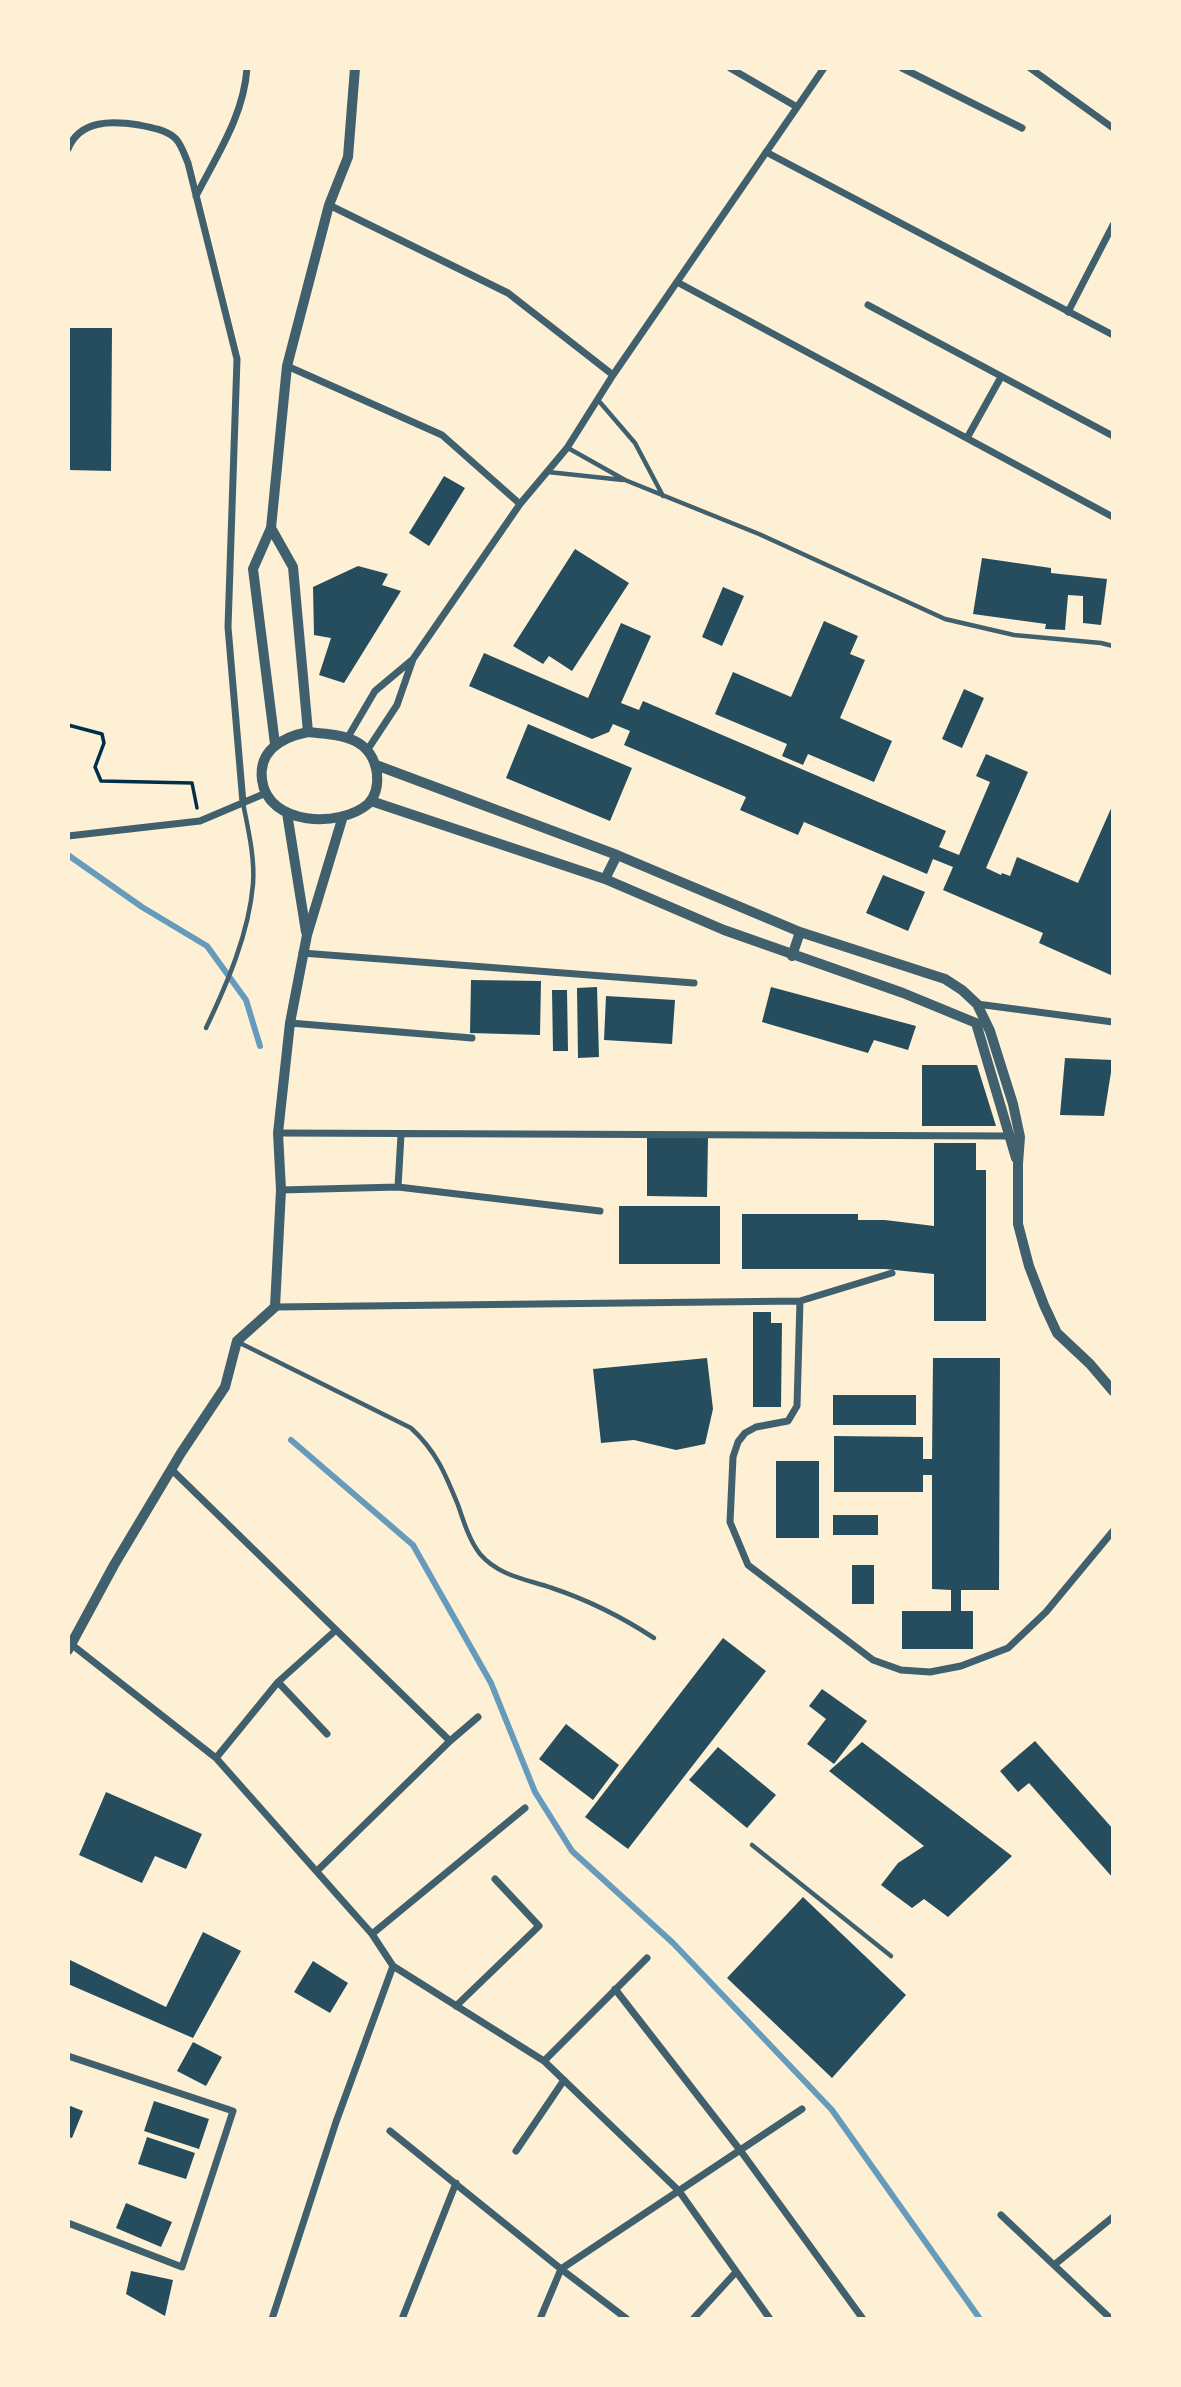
<!DOCTYPE html>
<html>
<head>
<meta charset="utf-8">
<style>
	body { margin:0 }
	#map { position:relative; width:1181px; height:2387px; overflow:hidden; background:#fdf0d5; font-family:Cabin,sans-serif }
	canvas { display:block }
	.frame { position:absolute; inset:0; border:70px solid #fdf0d5; pointer-events:none }
</style>
</head>
<body>
<div id="map">
<canvas width="1181" height="2387"></canvas>
<div class="frame"></div>
</div>
<script>
const ctx = document.querySelector('canvas').getContext('2d');
ctx.lineJoin = 'round';
function stroke(path, color, width, dash) { ctx.strokeStyle = color; ctx.lineWidth = width; ctx.lineCap = dash ? 'butt' : 'round'; ctx.setLineDash(dash || []); ctx.stroke(path); }
function fill(path, color) { ctx.fillStyle = color; ctx.fill(path, 'evenodd'); }
stroke(new Path2D(`
	M68,855L142,907L207,946L246,1000L260,1046
	M291,1440L413,1545L491,1683L535,1792L572,1851L673,1943L832,2110L980,2319`), '#669bbc', 6);
fill(new Path2D(`
	M68,328H112L111,471L68,470Z
	M444,476L465,488L429,546L409,533Z
	M575,549L629,583L572,671L549,656L543,664L513,646Z
	M982,558L1051,568V573L1107,579L1101,625L1083,623V596L1068,595L1065,630L1045,629L1046,624L973,614Z
	M358,566L388,574L382,585L401,591L344,683L319,675L331,638L314,635L313,587Z
	M723,587L744,596L722,646L702,637Z
	M824,621L858,636L850,654L865,660L840,718L892,741L874,782L808,754L803,765L782,756L787,744L715,714L733,672L791,697Z
	M621,623L651,636L621,703L639,710L643,701L946,831L939,847L959,855L990,782L976,776L986,754L1028,772L986,868L1001,875L1002,873L1010,876L1017,857L1078,883L1113,804V976L1039,943L1043,933L943,890L953,867L933,859L927,874L804,822L798,835L740,810L746,797L624,745L630,731L613,724L609,732L592,739L469,686L484,653L588,698Z
	M964,689L984,698L962,748L942,739Z
	M528,724L632,768L610,821L506,778Z
	M883,875L925,892L908,931L866,913Z
	M471,980L541,981L540,1035L470,1033Z
	M597,987L599,1057L578,1058L577,988Z
	M771,987L916,1026L908,1050L874,1040L868,1053L762,1022Z
	M552,990H567L568,1051H553Z
	M606,996L675,1000L672,1044L604,1040Z
	M1065,1058L1113,1060L1104,1116L1060,1115Z
	M922,1065H977L996,1126H922Z
	M647,1137H708L707,1197L647,1196Z
	M934,1143H976V1170H986V1321H934V1274L885,1269H742V1214H858V1220H885L934,1226Z
	M619,1206H720V1264H619Z
	M753,1312H771V1323H782L781,1407H753Z
	M707,1358L713,1409L705,1444L676,1450L634,1440L601,1443L593,1369Z
	M933,1358H1000L999,1590H961V1611H973V1649H902V1611H951V1590L932,1589V1475H923V1492H834V1436L923,1437V1459H932Z
	M833,1395H916V1425H833Z
	M776,1461H819V1538H776Z
	M833,1515H878V1535H833Z
	M852,1565H874V1604H852Z
	M723,1638L766,1671L628,1849L585,1817Z
	M822,1689L867,1721L834,1764L807,1744L826,1719L809,1706Z
	M566,1724L619,1765L593,1800L539,1759Z
	M1035,1741L1113,1829V1878L1029,1783L1018,1792L1000,1771Z
	M862,1742L1012,1856L948,1917L924,1899L912,1908L881,1885L898,1863L924,1846L829,1771Z
	M718,1747L776,1795L747,1828L689,1780Z
	M106,1792L202,1834L186,1869L155,1856L142,1883L79,1855Z
	M803,1897L906,1995L832,2078L727,1978Z
	M203,1932L241,1951L193,2038L68,1984V1959L166,2007Z
	M313,1961L348,1983L330,2013L294,1992Z
	M193,2042L222,2057L206,2086L177,2071Z
	M154,2101L209,2119L199,2149L144,2131Z
	M68,2105L83,2111L72,2138L68,2137Z
	M147,2137L195,2153L186,2179L138,2164Z
	M126,2203L172,2222L161,2247L116,2228Z
	M131,2271L173,2280L165,2316L126,2294Z`), '#264d5e');
stroke(new Path2D(`
	M68,725L102,734L104,743L95,767L101,781L192,783L197,808`), '#003049', 3.5);
stroke(new Path2D(`
	M598,400L635,443L663,496
	M568,448L625,480L759,534L945,619L1014,635L1101,643L1113,646
	M548,472L623,480
	M206,1028C227,984 249,933 253,884C255,857 248,829 243,803
	M238,1342L411,1428C436,1451 445,1473 458,1505C464,1522 469,1540 480,1554C499,1576 526,1579 552,1588C588,1600 622,1617 654,1638
	M752,1845L891,1956`), '#3f606c', 4.5);
stroke(new Path2D(`
	M730,68L797,107
	M902,68L1022,128
	M1030,68L1113,128
	M68,149C80,119 113,121 139,125C150,127 167,130 176,139C181,144 185,156 188,163L237,359L228,627L243,803
	M766,152L1113,335
	M196,196C217,155 244,115 247,68
	M329,205L508,293L613,375
	M677,282L1113,517
	M868,305L1113,436
	M1068,312L1113,225
	M287,366L442,435L520,504
	M967,438L1001,377
	M348,737L375,691L412,660
	M368,749L397,705L413,659L520,504L567,448L613,375L824,68
	M68,836L200,821L266,793
	M302,953L694,983
	M977,1004L1113,1022
	M290,1023L472,1038
	M278,1133L1011,1136
	M398,1187L401,1135
	M281,1190L398,1187L600,1211
	M800,1301L797,1406L788,1421L756,1427L745,1433L738,1442L733,1457L730,1522L748,1565L873,1660L901,1670L930,1672L961,1666L1008,1648L1046,1612L1113,1531
	M275,1307L800,1301L892,1273
	M171,1469L450,1741
	M71,1644L216,1758L372,1934L393,1966L544,2061L679,2191L770,2319
	M278,1682L327,1734
	M216,1758L278,1682L336,1630
	M318,1870L450,1741L478,1717
	M372,1934L525,1808
	M615,1989L740,2150L863,2319
	M456,2006L539,1926L495,1879
	M68,2056L233,2111L182,2267L68,2223
	M544,2061L647,1958
	M390,2131L561,2269L627,2319
	M516,2151L564,2080
	M1001,2215L1111,2319
	M1054,2265L1113,2217
	M272,2319L336,2122L393,1966
	M402,2319L456,2183
	M540,2319L561,2269L802,2109
	M693,2319L736,2272`), '#3f606c', 7);
stroke(new Path2D(`
	M271,528L293,567L308,732
	M308,732C340,735 372,736 377,774C378,785 376,796 368,804C340,828 268,826 262,780C258,750 283,737 308,732Z
	M275,744L253,569L271,528L287,366L329,205L348,157L355,68
	M376,765L617,855L800,932L945,979L962,990L977,1004L990,1031L1013,1104L1020,1137L1018,1164V1224L1029,1266L1044,1305L1057,1333L1090,1364L1113,1391
	M371,801L605,879L724,930L903,993L976,1023L1016,1158
	M287,813L306,932
	M605,879L617,855
	M792,956L800,932
	M68,1650L114,1565L181,1453L225,1387L237,1341L275,1307L281,1190L278,1133L290,1023L307,935L343,816`), '#3f606c', 10);
</script>
</body>
</html>
